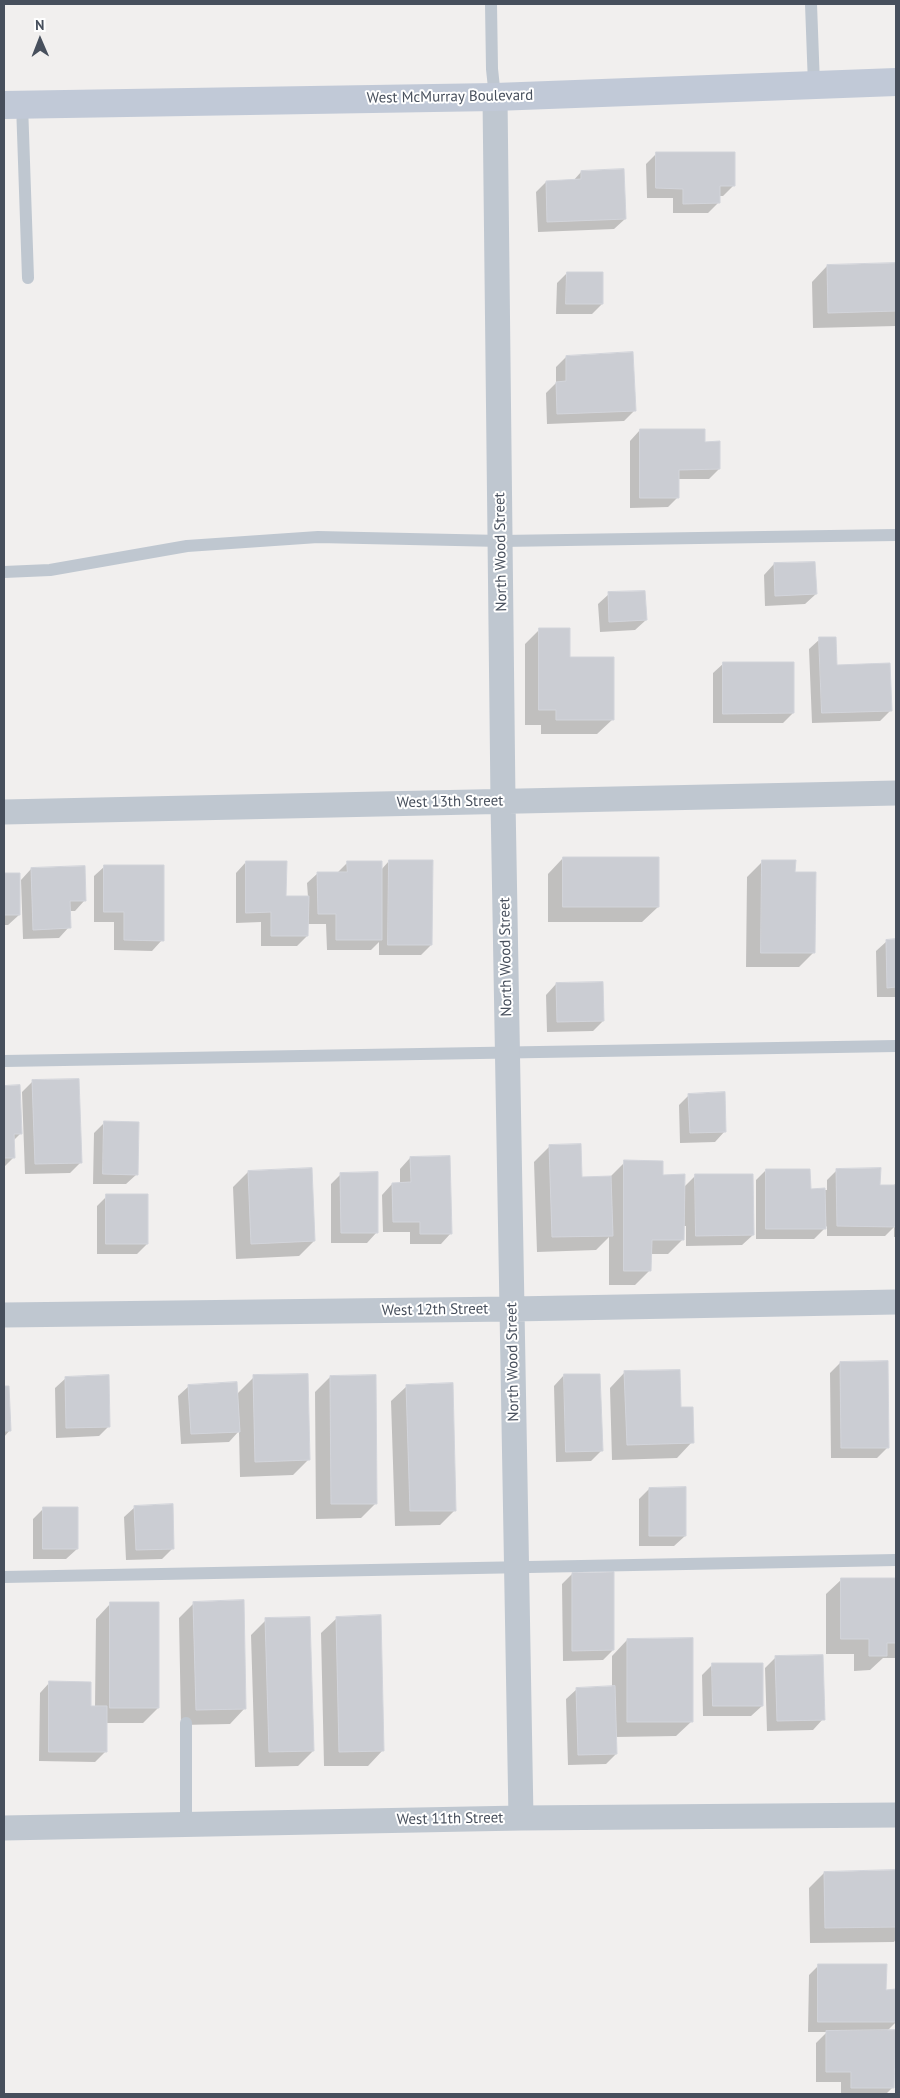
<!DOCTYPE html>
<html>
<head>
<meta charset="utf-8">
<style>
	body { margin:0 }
	#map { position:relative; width:900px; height:2098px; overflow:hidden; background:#f1efee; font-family:"PT Sans",sans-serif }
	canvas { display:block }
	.frame { position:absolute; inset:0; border:5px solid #474f5c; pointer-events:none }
	.north { position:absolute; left:15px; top:15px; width:50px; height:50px; -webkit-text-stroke:4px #fff; paint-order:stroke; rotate:359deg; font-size:14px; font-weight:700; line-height:20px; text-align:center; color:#474f5c }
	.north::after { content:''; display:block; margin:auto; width:18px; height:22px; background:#474f5c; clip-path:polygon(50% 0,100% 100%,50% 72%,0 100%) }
</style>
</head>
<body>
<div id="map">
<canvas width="900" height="2098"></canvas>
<div class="frame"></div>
<div class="north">N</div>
</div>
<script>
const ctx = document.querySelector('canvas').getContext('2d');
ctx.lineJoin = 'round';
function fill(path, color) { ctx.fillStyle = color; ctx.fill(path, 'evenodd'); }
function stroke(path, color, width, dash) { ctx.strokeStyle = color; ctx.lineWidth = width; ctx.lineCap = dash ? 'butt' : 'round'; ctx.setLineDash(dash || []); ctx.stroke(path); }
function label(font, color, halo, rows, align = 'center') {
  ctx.font = font + ' "PT Sans",sans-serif'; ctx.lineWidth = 4; ctx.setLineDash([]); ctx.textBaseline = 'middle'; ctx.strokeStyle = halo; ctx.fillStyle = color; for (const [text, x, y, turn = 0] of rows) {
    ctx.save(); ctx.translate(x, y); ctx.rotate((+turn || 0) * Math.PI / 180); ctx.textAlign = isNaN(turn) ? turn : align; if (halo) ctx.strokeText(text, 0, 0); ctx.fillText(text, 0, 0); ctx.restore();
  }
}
fill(new Path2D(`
	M657,153L733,186L723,196H718V203L708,213H673V198H647L646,164Z
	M581,172L625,219L614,229L538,232L536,192L546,182L573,181Z
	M896,265V326L813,328L812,282L827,266Z
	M567,273L602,304L592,314H556L557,283Z
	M566,357L635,410L624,421L547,424L546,393L556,383V367Z
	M640,430L704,443L719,469L709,479H678V497L668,507L630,508V441Z
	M774,564L816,594L805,604L765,606L764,575Z
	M609,594L646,620L635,630L600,632L598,604Z
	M540,629L613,719L597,734H541V725H525V644Z
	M820,639L836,666L891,710L880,721L812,723L809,649Z
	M724,663L793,713L783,723H713V673Z
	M563,858L658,907L642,922H548V874Z
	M389,861L431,945L421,955H379V942L371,950H327L326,924H307V936L297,946H261V922L236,923V873L246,862L285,897H308L307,883L318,873H337L348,862L381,870Z
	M762,862L794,874L814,952L799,967H746L747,877Z
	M105,866L162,940L152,951L114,950V922H94V876Z
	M31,869L85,900L75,911H69V927L59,938L23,939L21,880Z
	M4,874H18L19,915L8,925H4Z
	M887,941H896V997H877L876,951Z
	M556,984L603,1021L593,1031L547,1032L546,995Z
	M33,1081L81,1162L70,1173L25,1174L22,1092Z
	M19,1086L21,1133L13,1141L14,1157L4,1167V1087Z
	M689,1095L725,1131L715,1142L680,1143L679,1105Z
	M104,1123L137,1174L126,1184H93L94,1133Z
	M550,1146L581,1178H609L625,1162L662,1176L683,1188L696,1175L753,1235L742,1245L686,1246V1226H683V1239L668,1254H650V1270L635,1285H609V1237L596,1250L537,1252L534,1162Z
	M410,1158L451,1233L441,1244H410V1232H383L382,1195L392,1184H400V1169Z
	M766,1170L809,1190H827V1180L837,1170L879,1186H893L896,1183V1237H894V1227L885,1236H827V1226L814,1239H756V1180Z
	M248,1172L314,1241L299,1256L236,1259L233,1187Z
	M341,1174L377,1232L367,1243H331V1184Z
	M107,1196L147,1244L137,1254H97V1206Z
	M840,1363L888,1447L877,1458H831L830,1373Z
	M625,1372L680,1409L692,1442L677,1458L612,1460L610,1388Z
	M564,1375L601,1451L591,1461L556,1462L554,1386Z
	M254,1377L308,1460L293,1475L240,1477L239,1431L229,1442L181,1444L178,1396L189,1386L237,1394Z
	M330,1377L376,1503L361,1518L316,1519L315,1392Z
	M66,1378L109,1426L99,1436L56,1438L55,1388Z
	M407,1386L455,1510L440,1525L395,1526L391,1401Z
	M4,1387H8L10,1430L4,1437Z
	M649,1489L685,1536L674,1546H639V1499Z
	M135,1507L173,1548L162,1559L126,1560L124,1517Z
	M43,1509L77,1549L66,1559H33V1519Z
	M572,1574L613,1650L603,1660L563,1661L562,1584Z
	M842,1579H896V1658H883L870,1670L854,1671V1654H826V1594Z
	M111,1603L158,1708L143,1723H106V1751L95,1762L39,1761L40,1693L50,1682L90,1707H95L96,1619Z
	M194,1603L245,1708L230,1724L181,1725L179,1618Z
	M337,1618L383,1750L368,1766H324L321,1633Z
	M266,1620L313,1751L298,1766L255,1767L251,1635Z
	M627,1640L692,1721L676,1736L616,1737V1754L606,1764L568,1765L566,1699L577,1689L612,1688V1656Z
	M776,1657L823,1719L813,1730L767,1731L765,1668Z
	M713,1664L762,1706L751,1716H703L702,1675Z
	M896,1872V1939L894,1942L810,1943L809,1888L824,1873Z
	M819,1965L885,1991L896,2022L886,2032H896V2067L893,2070V2087L886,2094H841V2082H816V2043L827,2032H808L809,1975Z`), '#0003');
const building = new Path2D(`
	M656,152H735V186H720V203L683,204V189L656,188Z
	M624,169L626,219L547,222L546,181L581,179V171Z
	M896,263V311L828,313L827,265Z
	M567,272H603V304H566Z
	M633,352L636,411L557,414L556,382L566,381V356Z
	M640,429H705V442L720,441V469L679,470V498H640Z
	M815,562L817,594L775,596L774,563Z
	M645,591L647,620L609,622L608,592Z
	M539,628H570V657H614V720H556V710H539Z
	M819,637H836L837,665L890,663L892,711L822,713Z
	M723,662H794V713L723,714Z
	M563,857H659V907H563Z
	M389,860H433L432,945H388Z
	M762,860H796L795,872H816L815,953H761Z
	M246,861H287L286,896H309L308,936H271V912L246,913Z
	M347,861H382V940H336V914H318L317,872H347Z
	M104,865H164V941L124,940V912H104Z
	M85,866L86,901H70L71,928L33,930L31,868Z
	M4,873H20V915H4Z
	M896,939V987L887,988L886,940Z
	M603,982L604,1021L557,1022L556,983Z
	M79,1079L82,1163L35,1164L32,1080Z
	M20,1085L22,1134H14L15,1158H4V1086Z
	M725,1092L726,1132L690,1133L688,1094Z
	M104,1121L139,1122L138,1175L103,1174Z
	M581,1144L582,1177L611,1176L613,1236L552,1237L549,1145Z
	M450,1156L452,1234H420V1222H393L392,1183L411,1182L410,1157Z
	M624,1160L663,1161V1175L685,1174L684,1240H652L651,1271H624Z
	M312,1168L315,1241L251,1244L248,1171Z
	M881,1168L880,1185H896V1227L837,1226L836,1169Z
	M766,1169H810L811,1189L825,1188L826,1229H766Z
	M378,1172V1233H341L340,1173Z
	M695,1174H753L754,1235L696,1236Z
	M106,1194H148V1244H106Z
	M888,1361L889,1448H841L840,1362Z
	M680,1370L681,1407H693L694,1443L627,1445L624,1371Z
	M308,1374L310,1460L255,1462L253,1375Z
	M564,1374H600L603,1451L566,1452Z
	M109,1375L110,1427L66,1428L65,1377Z
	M376,1375L377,1504H331L330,1376Z
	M237,1382L240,1432L191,1434L188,1385Z
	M453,1383L456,1511H410L406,1385Z
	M4,1386H9L11,1431H4Z
	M686,1487V1536H649V1488Z
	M173,1504L174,1549L136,1550L134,1506Z
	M43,1507H78V1549H43Z
	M614,1572V1650L572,1651V1573Z
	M841,1578H896V1643H887V1656H869V1639H841Z
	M244,1600L246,1709L196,1710L193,1602Z
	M110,1602H159V1708H110Z
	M381,1615L384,1751L339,1752L336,1617Z
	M310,1617L314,1751L269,1752L265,1618Z
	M693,1638V1722H627V1639Z
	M823,1655L825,1720L777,1721L775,1656Z
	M712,1663H763V1706H713Z
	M49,1681L91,1682V1706H107V1752H49Z
	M615,1686L617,1754L578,1755L576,1688Z
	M896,1870V1927L825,1928L824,1872Z
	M818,1964H887L886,1990L896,1989V2022H818Z
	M896,2030L894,2088H851V2072H826V2031Z`);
fill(building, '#cbcdd3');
stroke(building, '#d2d4da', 1);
stroke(new Path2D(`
	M491,4L492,69L495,97
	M811,4L814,85
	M22,104L28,278
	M4,572L50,570L187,546L318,537L501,541L896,535
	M4,1061L896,1046
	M4,1577L896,1560
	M186,1723V1824`), '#bfc7d0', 12);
stroke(new Path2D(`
	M495,97L503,801L521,1818
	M4,812L896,793
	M4,1315L512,1309L896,1302
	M4,1828L521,1818L896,1815`), '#bfc7d0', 25);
stroke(new Path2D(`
	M4,105L495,97L896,82`), '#c1c9d7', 28);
label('15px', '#474f5c', '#fff', [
	["West McMurray Boulevard",450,97,-1],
	["North Wood Street",501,552,-91],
	["West 13th Street",450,802,-1],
	["North Wood Street",506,957,-91],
	["West 12th Street",435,1310,-1],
	["North Wood Street",513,1362,-91],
	["West 11th Street",450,1819,-1]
]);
</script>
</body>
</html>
